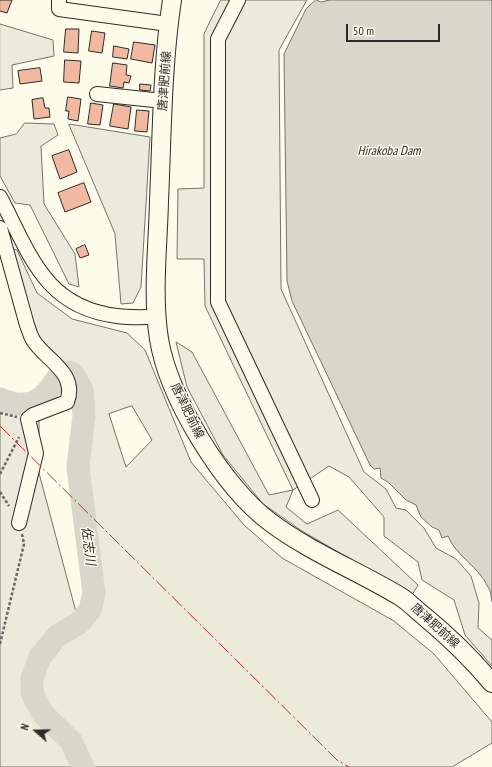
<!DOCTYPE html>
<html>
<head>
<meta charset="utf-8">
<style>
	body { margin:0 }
	#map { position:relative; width:492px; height:767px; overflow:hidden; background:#fdfbea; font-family:"PT Sans Narrow",sans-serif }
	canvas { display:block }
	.north { position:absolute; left:16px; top:711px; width:40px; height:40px; -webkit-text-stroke:3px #fdfbea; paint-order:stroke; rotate:290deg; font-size:11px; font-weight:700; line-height:16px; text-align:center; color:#2b2b2b }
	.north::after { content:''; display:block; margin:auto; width:14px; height:18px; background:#2b2b2b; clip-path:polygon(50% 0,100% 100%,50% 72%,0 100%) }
	.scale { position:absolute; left:346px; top:24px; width:94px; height:18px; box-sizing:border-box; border:2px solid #2b2b2b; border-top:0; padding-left:5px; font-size:12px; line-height:14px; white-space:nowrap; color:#2b2b2b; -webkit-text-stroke:3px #fdfbea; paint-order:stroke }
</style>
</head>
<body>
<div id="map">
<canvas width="492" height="767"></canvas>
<div class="north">N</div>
<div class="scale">50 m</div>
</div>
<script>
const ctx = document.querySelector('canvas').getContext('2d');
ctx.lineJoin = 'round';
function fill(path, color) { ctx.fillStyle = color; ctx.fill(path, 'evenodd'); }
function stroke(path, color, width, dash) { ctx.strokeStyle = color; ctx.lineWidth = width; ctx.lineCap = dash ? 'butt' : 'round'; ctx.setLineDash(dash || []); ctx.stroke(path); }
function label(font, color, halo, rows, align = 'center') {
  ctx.font = font + ' "PT Sans Narrow","Noto Sans JP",sans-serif'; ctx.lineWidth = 3; ctx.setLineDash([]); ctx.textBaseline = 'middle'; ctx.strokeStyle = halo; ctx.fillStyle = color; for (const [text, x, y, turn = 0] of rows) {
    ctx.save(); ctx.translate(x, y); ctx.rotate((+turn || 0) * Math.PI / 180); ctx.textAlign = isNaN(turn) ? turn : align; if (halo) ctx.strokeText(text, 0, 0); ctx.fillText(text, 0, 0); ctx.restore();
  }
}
const green = new Path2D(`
	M221,0H307L279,50L281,289L364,472L386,489L396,508L406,510L424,528L436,548L456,559L471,576L479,603L478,628L492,640V666L465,635L454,600L422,580L418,562L384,536V517L349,477L329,466L293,490L286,507L307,524L338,510L418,585L412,595L302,531L263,504L223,455L187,387L176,342L192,352L269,495L293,490L205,306L204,259H177L178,189L204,188V34Z
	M0,24L53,40L54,56L12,65L13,88L0,90Z
	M25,123L54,124L58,135L41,146L44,204L75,254L79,287L69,284L30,205L15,203L0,176V138L16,134Z
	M69,124L150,137L141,287L133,303L121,304L115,234Z
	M5,247L17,250L37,293L72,319L127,333L145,350L191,462L244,525L282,558L394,621L434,654L492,722V743L452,767H0V404L24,408L39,421V473L76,612L83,620L97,613L83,469L90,404L76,374L38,338ZM132,406L152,440L126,467L109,414Z`);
fill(green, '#ecebdb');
stroke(green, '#74746e', 1);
const water = new Path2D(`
	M316,0L321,2L330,0H492V602C491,597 491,591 488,587C480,568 455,555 448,536L442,538L439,530L432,527L421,517L416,505L406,500L389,483L381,478L380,468L374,469L370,465L292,301L287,281L284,54L306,9Z`);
fill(water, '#d8d7c9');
stroke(water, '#74746e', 1);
stroke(new Path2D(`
	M0,399C17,407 35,407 48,391C56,382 55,377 67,372L73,374L82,390L84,416L78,467L94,593L90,610L79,623L57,636L40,657L32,678V693L43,714L71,741L83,767`), '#d8d7c9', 23);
const building = new Path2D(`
	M0,0H12L7,13L0,11Z
	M66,29H79L78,53L64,52Z
	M92,31L105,33L102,53L89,51Z
	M134,42L155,45L152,63L131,59Z
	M114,46L129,49L127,59L113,57Z
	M65,60L81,61L79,83L64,82Z
	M113,63L127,65L126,75L131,76L129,83L124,82L123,88L110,86Z
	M40,68L42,81L20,84L18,71Z
	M140,84L151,85L150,91L140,90Z
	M68,97L81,99L78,121L68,119L69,111H66Z
	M43,98L45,108H49L50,117L34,119L32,100Z
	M91,103L103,105L100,125L88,124Z
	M114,104L131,107L128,129L110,126Z
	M137,110L149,111L147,132L135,131Z
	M69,150L77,172L60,179L52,156Z
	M84,183L91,202L65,212L58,193Z
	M85,245L89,255L80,258L76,249Z`);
fill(building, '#f2b8a0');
stroke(building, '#2b2b2b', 1);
const minor = new Path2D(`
	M59,0V9L168,24
	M238,0L218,39V302L312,500
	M97,94L163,101
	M0,197C30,254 44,307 117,316C130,318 144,317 157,317
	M0,228L27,325C29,330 30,335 33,340C45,360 78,372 67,402L33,415L28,419L36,453L19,523`);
const major = new Path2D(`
	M172,0C162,66 162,134 159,201C158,246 152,294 159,339C168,397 223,487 270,522C310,552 358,571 401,597C409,602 416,610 424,616C448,636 472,659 492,683`);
stroke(minor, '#2b2b2b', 16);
stroke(major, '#2b2b2b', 20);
stroke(new Path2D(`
	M0,413L17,417
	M0,474L19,437
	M0,492L9,506
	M0,644L24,544L22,534`), '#6a6964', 2.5, [3, 2]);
stroke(minor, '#fdfbea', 14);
stroke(major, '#fdfbea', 18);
stroke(new Path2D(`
	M0,426L337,760L349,767`), '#c62828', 1, [14, 3, 2, 3]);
label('12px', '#2b2b2b', '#fdfbea', [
	["唐津肥前線",165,81,-86],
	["唐津肥前線",187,411,64],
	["唐津肥前線",435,626,42]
]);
label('italic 13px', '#2b2b2b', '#fdfbea', [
	["Hirakoba Dam",389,151],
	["佐志川",88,546,83]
]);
</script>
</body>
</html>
